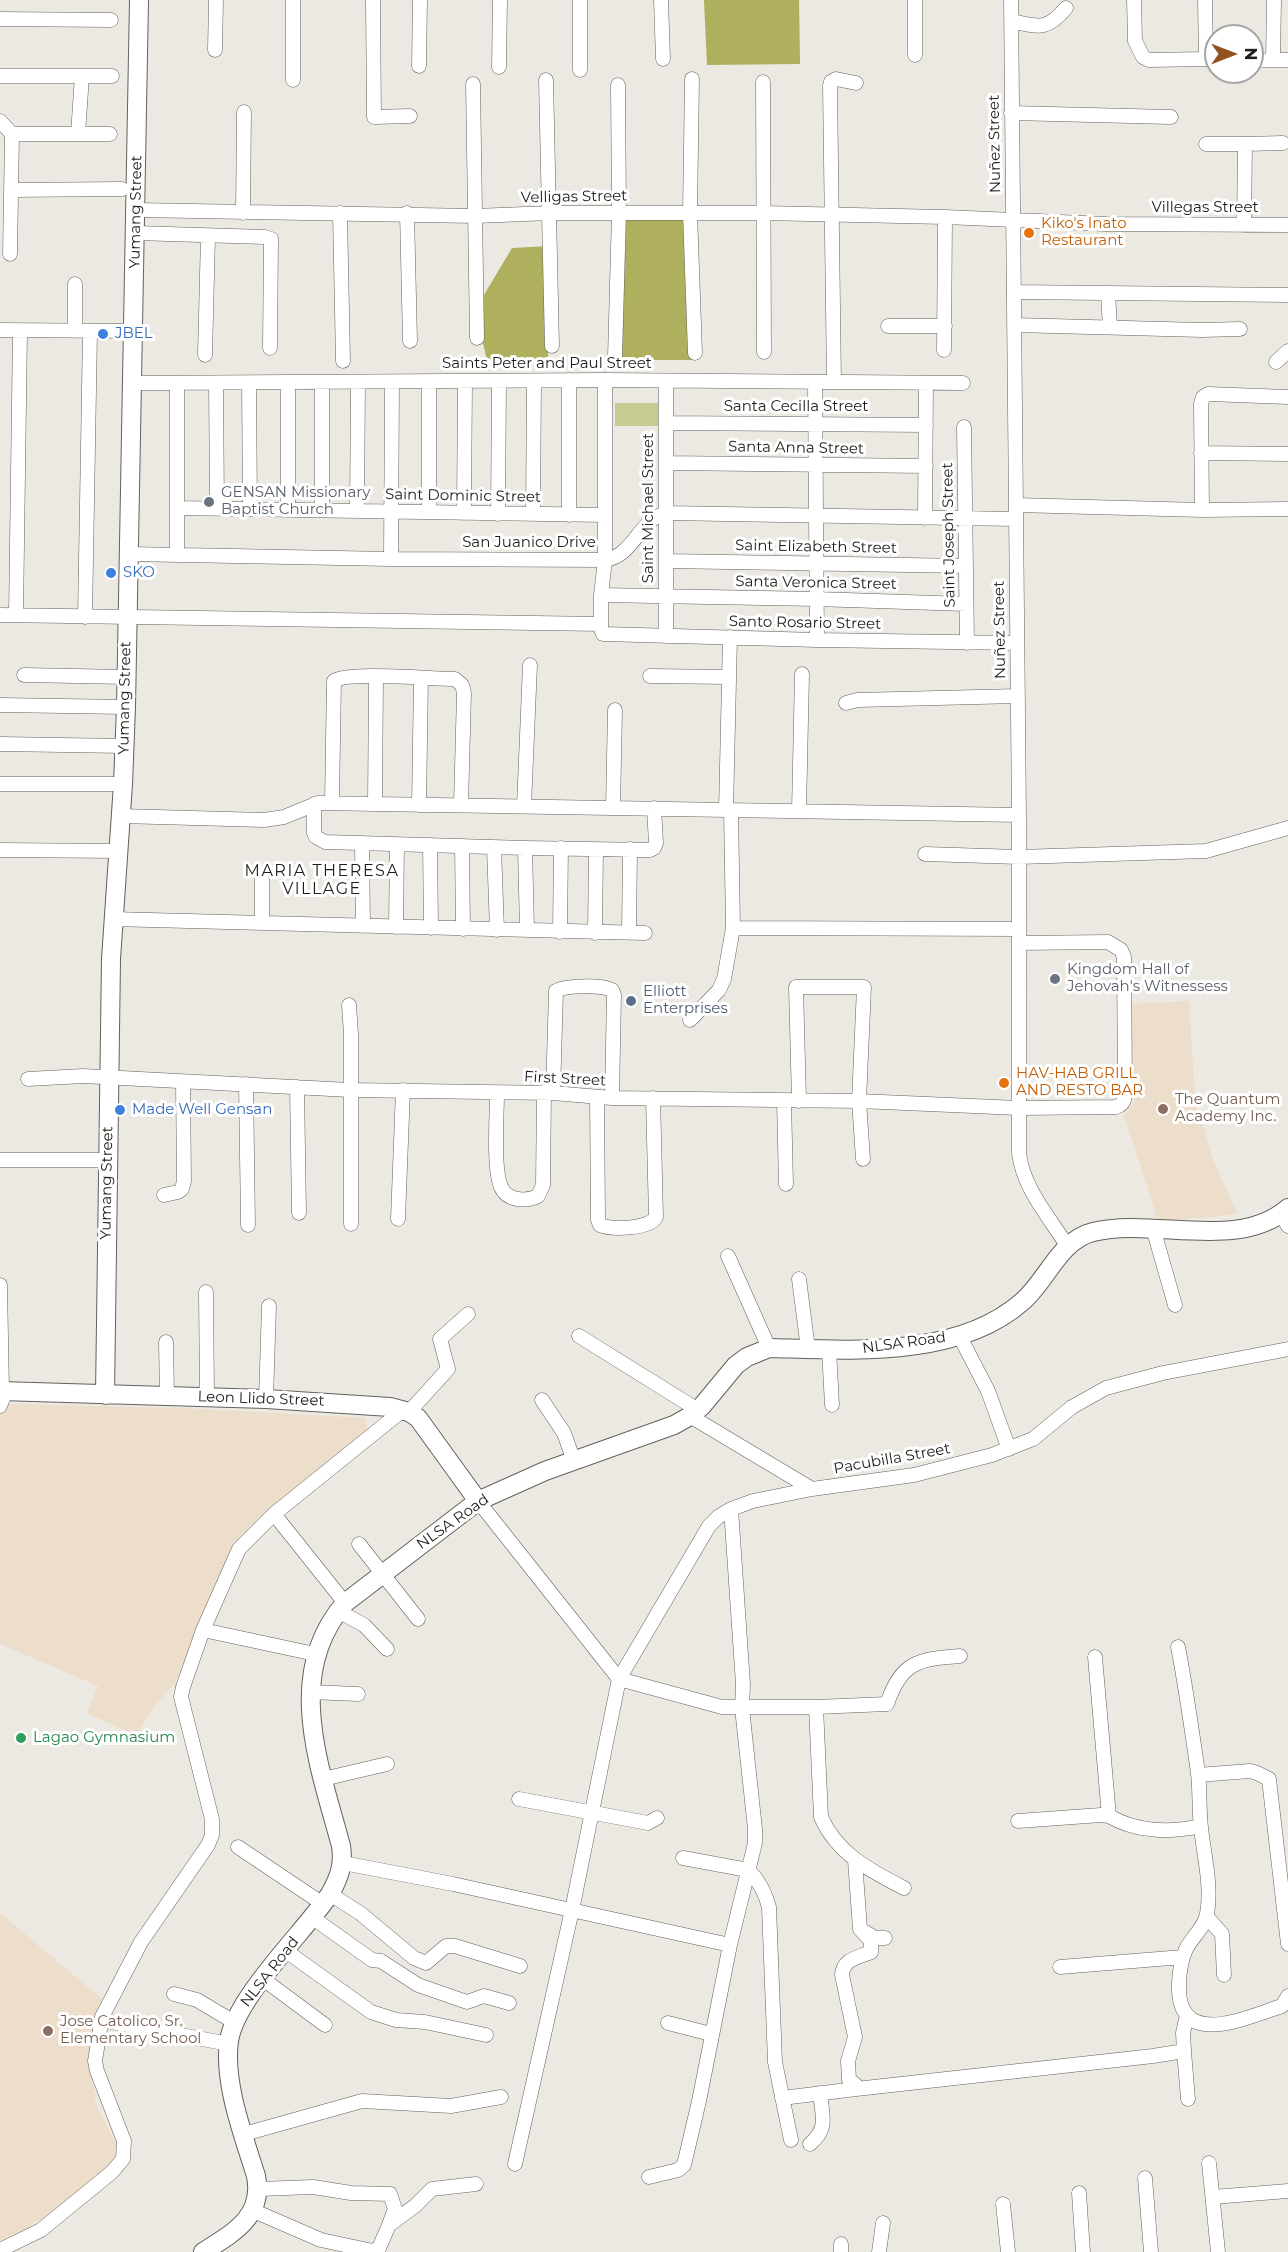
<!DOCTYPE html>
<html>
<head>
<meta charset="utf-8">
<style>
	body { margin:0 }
	#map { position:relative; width:1288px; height:2252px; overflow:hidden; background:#ece9e3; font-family:Montserrat,sans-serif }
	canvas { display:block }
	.north { position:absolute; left:1204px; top:24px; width:60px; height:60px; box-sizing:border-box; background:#fff; border:2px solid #a5a5a4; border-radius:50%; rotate:90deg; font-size:16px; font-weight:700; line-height:24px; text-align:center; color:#1e1d1b }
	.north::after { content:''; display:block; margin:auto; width:21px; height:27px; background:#935020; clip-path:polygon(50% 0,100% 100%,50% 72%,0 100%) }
</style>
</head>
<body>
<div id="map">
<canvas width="1288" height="2252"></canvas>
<div class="north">N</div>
</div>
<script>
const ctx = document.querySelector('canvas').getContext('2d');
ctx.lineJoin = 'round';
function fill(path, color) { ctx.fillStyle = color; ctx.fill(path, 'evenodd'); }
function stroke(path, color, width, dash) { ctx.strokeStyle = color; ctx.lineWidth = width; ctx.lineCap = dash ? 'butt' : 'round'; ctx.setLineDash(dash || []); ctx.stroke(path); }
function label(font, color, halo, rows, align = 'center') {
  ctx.font = font + ' Montserrat,sans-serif'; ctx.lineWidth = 6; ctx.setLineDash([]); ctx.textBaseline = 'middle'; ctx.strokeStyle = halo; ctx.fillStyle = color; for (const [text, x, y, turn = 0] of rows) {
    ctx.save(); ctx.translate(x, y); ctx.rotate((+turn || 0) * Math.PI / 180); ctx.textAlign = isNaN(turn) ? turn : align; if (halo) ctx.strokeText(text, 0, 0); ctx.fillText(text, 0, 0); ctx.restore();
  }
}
fill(new Path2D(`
	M1189,1001L1195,1101L1214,1162L1237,1213L1215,1217L1158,1220L1124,1116L1134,1101L1129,1004Z
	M5,1404L183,1408L365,1418L368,1433L252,1524L233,1546L175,1683L153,1707L137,1736L87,1713L98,1686L0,1644V1416Z
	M0,1913L102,1999L91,2066L96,2104L118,2148L112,2164L59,2207L27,2228L0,2241Z`), '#edddcb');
fill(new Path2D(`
	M615,403H658V426H615Z`), '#c8cb91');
fill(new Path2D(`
	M704,0H799L800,64L707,65Z
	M621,215H691L692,360H616Z
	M549,246L548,361L487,360L475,310L512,248Z`), '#aeb05e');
const minor = new Path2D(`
	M293,0V80
	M373,0L374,117L410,116
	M661,0L663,59
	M915,0V55
	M1011,0L1019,815V1153C1023,1188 1049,1217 1068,1247
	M1134,0L1135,41L1143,57L1149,60L1206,59L1205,0
	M0,19L111,20
	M1012,21C1038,27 1047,31 1066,8
	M215,50L216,0
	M1273,60H1288
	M1252,61L1273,60L1274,0
	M419,66L420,0
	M499,67L500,0
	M580,70V0
	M0,76H112
	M692,79L690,213L695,353
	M546,80L552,346
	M763,82L764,352
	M473,84L477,338
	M1011,113L1171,117
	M0,121L12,134L10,254
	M12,134H110
	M78,134L82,76
	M1206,144H1245
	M11,190L122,189
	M136,210L475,216L550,213H763L945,217L1106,224L1288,225
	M243,213L244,112
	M340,213L343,361
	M407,213L410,341
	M1244,225L1245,144L1283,143
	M136,233L265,237L271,239L270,348
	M1014,292L1288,295
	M1108,294L1110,327
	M1014,325L1202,330L1240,329
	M888,326H945
	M0,330L134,331
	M75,331V284
	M944,350L945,217
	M205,355L208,236
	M615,357L619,213L618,85
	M1276,362L1288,351
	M605,380V560L601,595V629L603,634L817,640L1017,643
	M429,381V512
	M666,381V636
	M288,382V510
	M322,382V510
	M815,382L817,640
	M834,382L830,86L831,82L836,79L856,83
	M132,383L605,380L963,383
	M177,383V554
	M216,383L217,508
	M249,383L250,509
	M666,423L926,425
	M964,427L967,643
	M1201,453L1288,454
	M666,463L926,466
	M1016,505L1202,510L1288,509
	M177,508L605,515
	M1202,510L1201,404L1203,397L1208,394L1288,397
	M357,511L358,382
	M464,513L465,381
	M498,514L499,381
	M533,514L534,381
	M569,515V380
	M925,518L926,383
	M129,554L391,559L605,560C634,556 638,520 666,513L1016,519
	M391,559L392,382
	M666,561L966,566
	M601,595L816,599L966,604
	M0,615L601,624
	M16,615L20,331
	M85,617L90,332
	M24,675L126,677
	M650,676L729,677
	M846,703L857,700L1018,696
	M0,705L126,707
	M0,744L124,746
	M0,784H123
	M332,803L334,681C347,671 433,679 455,679L462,685L464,693L461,805
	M314,804V833L316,837L325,842L525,848L650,850L654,848L656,843L654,808
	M375,804L376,677
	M419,805L421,678
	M524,806L530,665
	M613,808L615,710
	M726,810L730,637
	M799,811L802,674
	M121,816L264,820L284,817L318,803L1019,815
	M362,843L363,926
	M430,845L431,928
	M462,846L463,929
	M494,848L497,930
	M525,848L527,930
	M0,850L118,851
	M925,854L1019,857L1206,851L1288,828
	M112,919L645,933
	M262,923V878
	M396,927L397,845
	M733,928L1019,929
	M560,932L561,848
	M595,933L596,849
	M629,933L630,849
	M349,1005L351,1034V1224
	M690,1020L719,990L724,979L733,928L731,810
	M28,1079L83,1076L350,1090L553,1093L612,1098L859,1101L1019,1108L1116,1107C1125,1104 1125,1098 1125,1089L1124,957L1121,950L1108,942L1019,943
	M246,1084L248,1225
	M297,1087L299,1213
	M497,1093C497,1115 493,1168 501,1187C507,1201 526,1202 538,1196L543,1185L544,1092
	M553,1093L556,991C566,985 601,985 612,990L614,995L612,1098
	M597,1097L598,1220L600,1225C612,1230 650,1229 656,1217L653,1098
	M784,1101L786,1184
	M799,1101L796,987H864L859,1101L863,1159
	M0,1160H108
	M164,1195L178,1192L182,1189L184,1181L183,1083
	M1281,1214L1288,1226
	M398,1219L403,1090
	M1153,1228L1175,1305
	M728,1256L769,1348
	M799,1279L808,1349
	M0,1285L2,1391
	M206,1292L207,1397
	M959,1335L988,1391L1009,1449
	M579,1336L698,1410
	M166,1342L167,1396
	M829,1350L832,1405
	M266,1399L269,1306
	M542,1400L564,1433L574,1461
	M0,1406L6,1391
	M409,1412L448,1369L440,1339L468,1314
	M690,1416L812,1489
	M478,1501L619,1679L572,1910L515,2164
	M274,1514L345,1603
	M359,1544L418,1619
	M338,1611L364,1625L387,1649
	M203,1630L315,1654
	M1178,1647C1186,1688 1192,1731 1198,1773C1200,1791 1199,1810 1201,1828C1204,1856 1212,1886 1207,1914C1205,1927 1192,1937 1186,1949C1179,1965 1174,2001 1187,2015C1206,2038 1259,2013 1282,2006L1288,1996
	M960,1656C918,1659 901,1662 887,1704L816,1707H722L619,1679L709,1526L718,1517L731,1509L753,1501L812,1489L914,1475L992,1455L1033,1439L1072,1407L1106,1388L1163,1373L1288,1349
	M1095,1657L1109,1816C1136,1832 1170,1833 1200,1826
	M310,1692L358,1694
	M816,1707L821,1817C837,1854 871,1871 904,1888
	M1198,1775L1250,1771L1257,1773L1269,1779L1288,1944
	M323,1779L387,1764
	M519,1799L648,1823L657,1818
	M1018,1821L1101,1815L1109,1816
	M238,1847L323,1904
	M683,1858L748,1870C759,1880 765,1892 769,1907L775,2062L791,2140
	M343,1863L453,1884L730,1945
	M330,1894L360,1913L414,1958L426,1963L446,1946H455L520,1966
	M1207,1917L1222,1934L1224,1975
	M313,1918L372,1960L381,1961L418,1985L467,2002L484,1996L509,2003
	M865,1932L875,1938H885
	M286,1951L371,2012L396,2020L425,2022L486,2035
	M1060,1967L1183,1957
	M263,1979L325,2025
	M174,1994L197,2000L234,2022
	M101,2020L229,2044
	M668,2023L711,2034
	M1184,2051L1183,2033L1187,2015
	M856,2089L1153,2056L1184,2051L1188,2099
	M782,2098L856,2089L855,2084L849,2080L848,2061L855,2037L842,1975C843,1959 857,1958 871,1952V1941L860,1929L855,1860
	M244,2134L362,2101L451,2106L501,2097
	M810,2144C829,2128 822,2115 820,2093
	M1209,2163L1218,2252
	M649,2177L678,2170L684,2165L699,2101L730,1945L755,1843V1829L742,1708L743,1684L731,1509
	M1145,2178L1151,2252
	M259,2189L313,2187L351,2193L390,2194L395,2209L389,2225
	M1079,2193L1083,2252
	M1213,2197L1288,2191
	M1003,2204L1008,2252
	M254,2211L321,2240L373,2251L379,2248L389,2225L416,2205L432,2189L476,2184
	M841,2244V2252
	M0,2250L41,2230L112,2172L123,2159L124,2141L97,2071L95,2061L102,2017L141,1942L208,1845L212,1835V1819L181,1697L183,1687L203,1630L239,1549L274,1514L403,1410
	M879,2252L883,2223`);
const major = new Path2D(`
	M0,1391L266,1399L390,1407L409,1412L418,1418L478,1501
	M105,1395L111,959L123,784L126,707L139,0
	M203,2252C233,2233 264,2217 256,2176C244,2137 223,2083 229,2041C235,1998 304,1932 330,1894C339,1878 344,1865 341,1846C320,1767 283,1674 345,1603L478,1501L545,1471L674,1425L690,1416L702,1406L736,1365L747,1357L769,1348C849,1350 958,1359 1023,1301C1047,1280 1060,1240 1093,1232C1154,1217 1237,1252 1288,1208`);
stroke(minor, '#63615c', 15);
stroke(major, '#63615c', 20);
stroke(minor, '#fff', 14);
stroke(major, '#fff', 18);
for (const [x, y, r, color] of [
	[1029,233,6,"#e8710a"],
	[103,334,6,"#3f7fe0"],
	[209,502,6,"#6b7280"],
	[111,573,6,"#3f7fe0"],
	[1055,979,6,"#6b7280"],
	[631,1001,6,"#5c6f8a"],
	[1004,1083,6,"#e8710a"],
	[1163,1109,6,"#8d6e63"],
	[120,1110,6,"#3f7fe0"],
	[21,1738,6,"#2e9e5b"],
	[48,2031,6,"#8d6e63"]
]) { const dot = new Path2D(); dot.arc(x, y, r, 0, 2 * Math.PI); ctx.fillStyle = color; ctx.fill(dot); stroke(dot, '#fff', 2); }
label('15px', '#1e1d1b', '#fff', [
	["Nuñez Street",995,144,-91],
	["Velligas Street",574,197,-1],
	["Villegas Street",1205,208],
	["Yumang Street",136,212,-89],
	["Saints Peter and Paul Street",547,364],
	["Santa Cecilla Street",796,407],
	["Santa Anna Street",796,448,1],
	["Saint Dominic Street",463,496,1],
	["Saint Michael Street",649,508,-90],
	["Saint Joseph Street",949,535,-91],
	["San Juanico Drive",529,543],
	["Saint Elizabeth Street",816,547,1],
	["Santa Veronica Street",816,583,1],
	["Santo Rosario Street",805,623,1],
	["Nuñez Street",1000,630,-91],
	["Yumang Street",125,698,-89],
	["First Street",565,1079,3],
	["Yumang Street",107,1183,-89],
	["NLSA Road",904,1343,-8],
	["Leon Llido Street",261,1399,2],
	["Pacubilla Street",892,1459,-10],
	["NLSA Road",453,1522,-35],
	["NLSA Road",270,1972,-52]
]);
label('15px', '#c56008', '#fff', [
	["Kiko's Inato",1041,224],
	["Restaurant",1041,241],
	["HAV-HAB GRILL",1016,1074],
	["AND RESTO BAR",1016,1091]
], 'left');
label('15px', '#366cbe', '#fff', [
	["JBEL",115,334],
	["SKO",123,573],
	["Made Well Gensan",132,1110]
], 'left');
label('15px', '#5b616d', '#fff', [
	["GENSAN Missionary",221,493],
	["Baptist Church",221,510],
	["Kingdom Hall of",1067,970],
	["Jehovah's Witnessess",1067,987]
], 'left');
label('15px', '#4e5e75', '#fff', [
	["Elliott",643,992],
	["Enterprises",643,1009]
], 'left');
label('15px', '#785e54', '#fff', [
	["The Quantum",1175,1100],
	["Academy Inc.",1175,1117],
	["Jose Catolico, Sr.",60,2022],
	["Elementary School",60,2039]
], 'left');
label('15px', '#27864d', '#fff', [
	["Lagao Gymnasium",33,1738]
], 'left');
ctx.letterSpacing = '1.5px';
label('16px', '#1e1d1b', '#fff', [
	["MARIA THERESA",322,871],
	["VILLAGE",322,889]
]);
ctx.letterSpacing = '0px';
</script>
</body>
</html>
